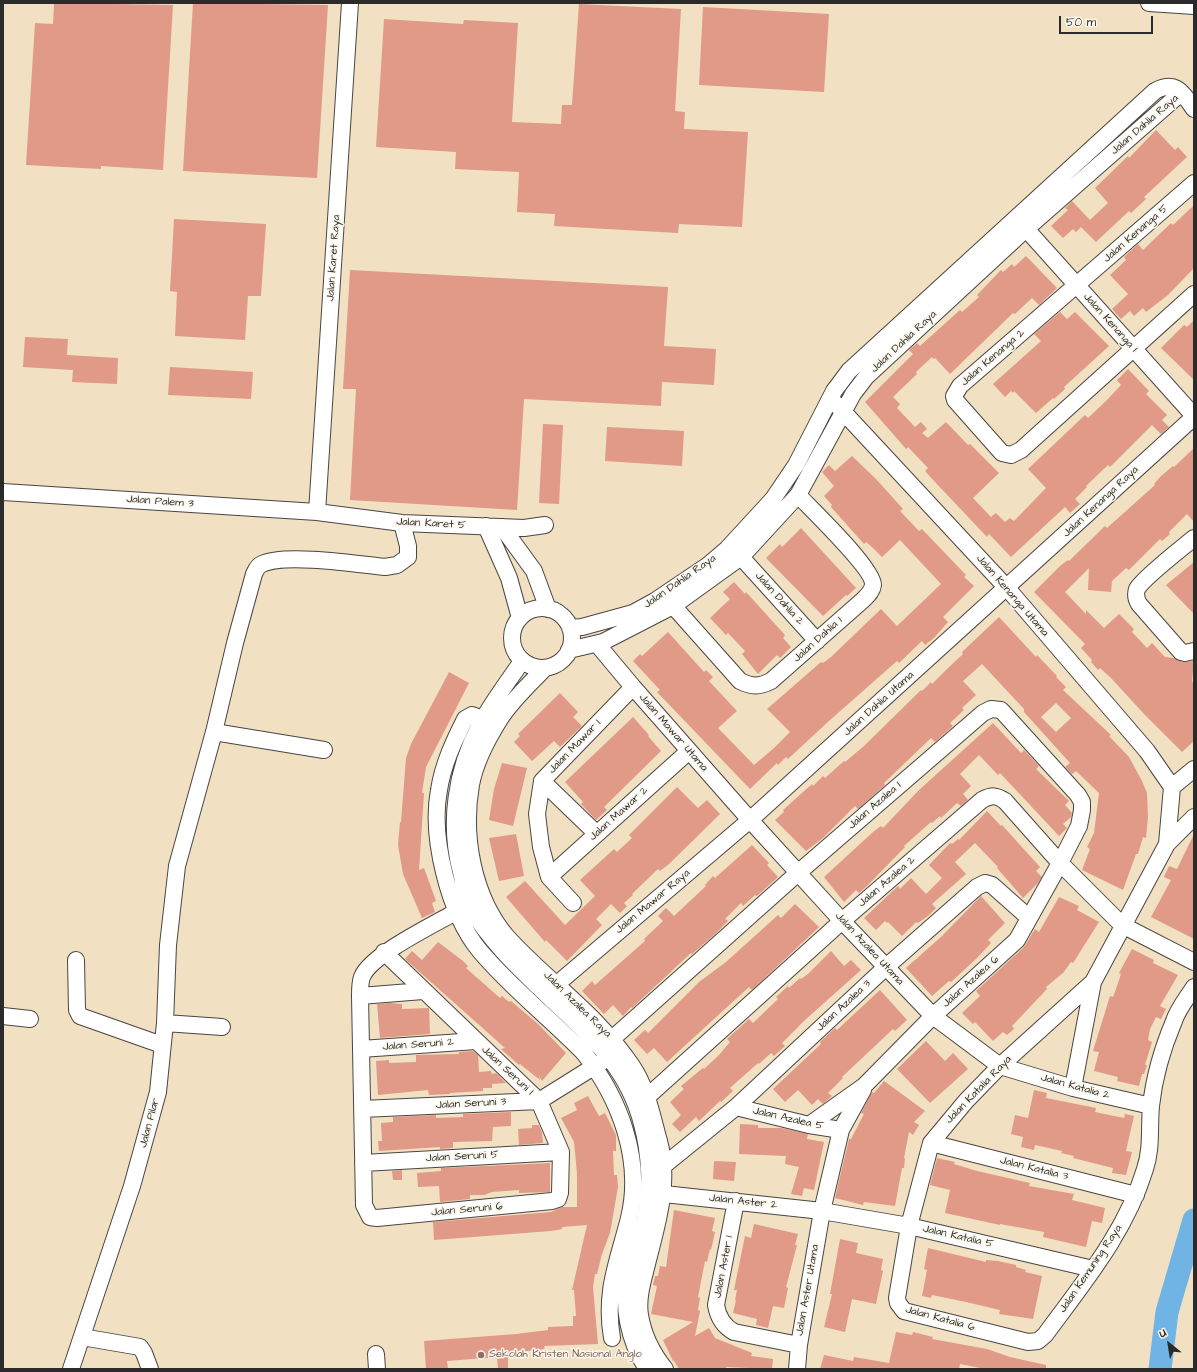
<!DOCTYPE html>
<html>
<head>
<meta charset="utf-8">
<style>
	body { margin:0 }
	#map { position:relative; width:1197px; height:1372px; overflow:hidden; background:#f1e0c1; font-family:"Architects Daughter",sans-serif }
	canvas { display:block }
	.frame { position:absolute; inset:0; border:4px solid #2b2b2b; pointer-events:none }
	.north { position:absolute; left:1149px; top:1324px; width:40px; height:40px; -webkit-text-stroke:3px #fbf7ec; paint-order:stroke; rotate:330deg; font-size:11px; font-weight:700; line-height:16px; text-align:center; color:#2b2b2b }
	.north::after { content:''; display:block; margin:auto; width:14px; height:18px; background:#2b2b2b; clip-path:polygon(50% 0,100% 100%,50% 72%,0 100%) }
	.scale { position:absolute; left:1059px; top:16px; width:94px; height:18px; box-sizing:border-box; border:2px solid #2b2b2b; border-top:0; padding-left:5px; font-size:12px; line-height:14px; white-space:nowrap; color:#2b2b2b; -webkit-text-stroke:3px #fbf7ec; paint-order:stroke }
</style>
</head>
<body>
<div id="map">
<canvas width="1197" height="1372"></canvas>
<div class="frame"></div>
<div class="north">U</div>
<div class="scale">50 m</div>
</div>
<script>
const ctx = document.querySelector('canvas').getContext('2d');
ctx.lineJoin = 'round';
function stroke(path, color, width, dash) { ctx.strokeStyle = color; ctx.lineWidth = width; ctx.lineCap = dash ? 'butt' : 'round'; ctx.setLineDash(dash || []); ctx.stroke(path); }
function fill(path, color) { ctx.fillStyle = color; ctx.fill(path, 'evenodd'); }
function label(font, color, halo, rows, align = 'center') {
  ctx.font = font + ' "Architects Daughter",sans-serif'; ctx.lineWidth = 3; ctx.setLineDash([]); ctx.textBaseline = 'middle'; ctx.strokeStyle = halo; ctx.fillStyle = color; for (const [text, x, y, turn = 0] of rows) {
    ctx.save(); ctx.translate(x, y); ctx.rotate((+turn || 0) * Math.PI / 180); ctx.textAlign = isNaN(turn) ? turn : align; if (halo) ctx.strokeText(text, 0, 0); ctx.fillText(text, 0, 0); ctx.restore();
  }
}
stroke(new Path2D(`
	M1160,1369L1167,1312L1194,1220`), '#70b4e6', 23);
fill(new Path2D(`
	M54,3L173,5L163,170L101,166V169L26,165L35,23L53,24Z
	M193,3L328,5L317,178L183,171Z
	M579,4L681,9L675,111L685,112L684,129L748,132L742,227L679,224L678,233L554,226L555,214L517,212L519,172L455,169L456,152L376,147L384,19L463,24L464,20L518,23L512,122L561,124L562,105H572Z
	M703,7L829,14L824,92L699,85Z
	M1156,130L1175,150L1178,147L1187,157L1144,197L1146,199L1131,213L1129,211L1096,242L1081,227L1076,232L1073,229L1063,238L1051,226L1068,210L1065,208L1072,201L1090,220L1108,203L1095,188L1128,156L1129,158Z
	M1194,205V268L1168,295L1146,312L1143,308L1134,316L1130,311L1121,319L1112,309L1128,294L1110,275L1126,260L1124,257L1138,244L1143,250L1171,223L1173,225Z
	M174,219L266,224L261,296H248L245,340L175,336L177,292L170,291Z
	M1026,256L1057,288L1039,305L1032,298L1015,314L1013,313L950,374L935,358L933,359L932,357L916,372L917,374L893,397L900,404L897,408L915,427L921,422L927,429L922,433L928,438L946,422L968,445L970,444L999,473L973,498L991,517L996,513L1005,522L1010,518L1014,521L1046,488L1028,469L1085,415L1088,418L1107,400L1121,385L1117,380L1128,369L1149,391L1146,394L1167,415L1162,420L1169,427L1161,434L1152,425L1110,467L1108,465L1086,486L1087,487L1075,499L1080,504L1070,513L1065,507L1011,557L989,534L987,537L935,482L925,471L928,468L908,447L906,449L900,442L865,402L913,354L909,350L917,343L920,346L960,310L962,312L979,297L977,295L1001,270L1003,272L1012,264L1014,267Z
	M350,270L668,287L664,346L716,349L714,385L662,382L661,406L524,399L517,510L350,500L356,389H343Z
	M1060,312L1067,319L1075,312L1109,346L1064,387L1065,389L1054,399L1053,398L1036,413L1014,391L1013,393L1011,391L1005,397L993,384L1041,341L1034,334Z
	M1194,320V380L1161,348L1184,325L1187,327Z
	M25,337L68,339L67,355L118,358L117,384L72,382L73,370L23,367Z
	M170,367L253,372L251,399L168,395Z
	M543,424L563,425L559,504L539,503Z
	M607,427L684,431L682,466L605,461Z
	M1194,448V522L1187,514L1169,532L1170,534L1162,541L1160,539L1129,570L1126,568L1112,581L1111,592L1088,590L1089,568L1065,592L1086,614V610L1104,628L1119,614L1134,629L1132,632L1147,648L1152,643L1165,657L1174,658L1183,662L1194,661L1192,682H1194V741L1182,752L1145,715L1111,678L1100,668L1098,670L1091,662L1092,660L1081,648L1085,644L1034,592L1060,566L1068,560L1069,561L1105,526L1107,528L1155,485L1154,484L1161,476L1173,466L1174,467Z
	M852,456L876,479L903,509L900,511L919,531L922,529L966,575L964,577L974,586L943,617L948,622L934,638L925,645L922,641L899,663L897,661L830,720L788,759L786,757L778,765L777,763L750,789L657,692L660,690L633,661L640,654L642,656L668,632L704,672L706,670L713,677L709,681L737,711L718,728L754,765L774,748L790,732L767,709L821,662L823,663L831,657L881,609L897,626L941,584L900,540L882,557L873,548L866,542L864,544L831,507L832,505L824,496L834,486L822,472L829,465L835,471Z
	M801,528L856,588L847,596L846,595L823,616L766,558L780,544L782,547Z
	M1194,562V614L1166,585Z
	M734,582L745,594L746,592L785,635L783,638L791,647L780,658L777,655L758,674L742,654L745,651L728,633L726,635L710,618L730,599L723,592Z
	M999,617L1036,657L1037,655L1057,676L1056,677L1066,687L1063,690L1111,735L1109,736L1129,757L1142,781L1147,793L1148,817L1146,838L1143,837L1138,854H1136L1123,890L1082,870L1090,849L1087,847L1094,833L1099,793L1076,771L1072,774L1065,767L1070,763L1024,712V709L982,664L963,681L976,695L962,708L964,710L950,723L953,726L935,742L931,738L884,783L885,785L858,809L855,806L823,838L806,851L775,820L784,812L783,810L812,784L813,786L823,776L825,778L844,761L845,762L864,746L921,690L922,691L931,682L932,684L948,668L963,654L962,652ZM1056,703L1071,718L1056,732L1041,717Z
	M449,672L469,683L426,767L422,793H424L423,809L419,870L424,868L436,901L432,903L435,912L422,918L403,874L398,845L400,822H401L406,758L411,744Z
	M560,693L578,712L573,717L582,726L560,747L554,741L532,761L514,742L520,736L518,734Z
	M633,717L649,735L648,736L661,751L604,807L607,810L596,820L581,804L583,802L565,782Z
	M993,723L1021,753L1024,750L1039,766L1036,769L1069,801L1065,805L1072,813L1071,817L1063,824L1067,828L1059,836L1000,773L998,775L979,755L960,774L971,786L963,794L968,800L961,806L957,803L941,818L940,816L932,823L931,822L904,846L905,847L867,886L859,893L856,890L844,902L824,877L873,832L881,826L883,828L918,791Z
	M502,763L527,768L513,826L489,820L494,789Z
	M677,787L698,808L707,800L720,814L669,864L660,871L658,869L632,894L633,895L624,903L627,906L620,913L611,904L596,919L602,925L567,961L546,940L545,942L506,897L525,881L565,925L595,896L580,880L614,849L617,852L632,838L629,835Z
	M987,811L1001,826L1002,825L1040,867L1036,871L1042,877L1038,883L1023,898L997,868L998,867L975,843L955,862L966,874L932,904L936,908L928,916L918,923L916,922L902,936L888,922L887,923L885,921L876,930L864,918L898,886L900,889L911,878L926,894L942,878L929,865L950,843L952,844L958,839L959,840Z
	M516,834L524,876L499,881L489,838Z
	M1194,834V939L1151,917L1171,880L1164,877L1169,866L1177,869Z
	M752,845L769,863L767,865L778,877L757,896L755,895L743,906L741,903L725,919L728,921L713,936L692,954L691,953L632,1008L631,1007L623,1016L613,1005L604,1014L582,991L592,981L595,985L645,941L644,939L663,921L658,916L666,908L674,916L706,886L705,885L713,876L715,878Z
	M981,896L1005,923L988,940L991,943L976,959L951,982L949,981L932,996L906,968L942,936Z
	M1059,897L1079,906L1077,910L1099,922L1073,963L1071,962L1063,973L1046,987L1047,989L1012,1026L1014,1029L1007,1035L1003,1032L993,1041L975,1022L973,1024L962,1013L980,996L976,991L1024,947L1035,929L1039,932Z
	M795,904L819,927L752,990L749,987L667,1062L654,1048L647,1054L634,1040L645,1030L648,1033L699,982L726,962L778,915L781,918Z
	M438,942L463,961L468,966L466,968L500,998L502,996L509,1002L511,1001L538,1024L566,1053L542,1081L539,1076L540,1080L520,1064L519,1065L501,1049L505,1048L405,959L412,951L422,960Z
	M1132,949L1154,960L1153,963L1178,975L1160,1006L1166,1009L1161,1019L1156,1017L1150,1029L1148,1040L1152,1042L1145,1065H1147L1144,1074H1142L1139,1086L1117,1081L1118,1077L1094,1071L1099,1052L1093,1051L1110,996L1113,997L1116,989L1121,974L1119,973Z
	M831,951L844,966L851,960L861,970L805,1020L782,1043L785,1046L774,1056L771,1053L759,1064L758,1063L730,1088L733,1091L721,1102L720,1101L699,1121L696,1117L680,1132L672,1124L681,1115L670,1102L684,1089L681,1086L703,1068L704,1069L719,1055L730,1042L727,1039L749,1019L753,1023L778,999L776,997L788,986L789,988L800,978L801,979L808,974Z
	M880,990L907,1020L895,1031L893,1029L842,1077L843,1078L828,1093L832,1096L823,1104L818,1099L812,1105L798,1090L785,1102L773,1089L821,1044L820,1042L835,1028L837,1030Z
	M390,1003L402,1004V1009L429,1008L430,1034L380,1038L377,1004Z
	M926,1041L945,1061L953,1053L968,1069L930,1103L897,1069Z
	M473,1051L478,1055L479,1072L491,1071L492,1074L496,1073L506,1083L492,1084V1088H483V1091L450,1093V1094L429,1095L428,1090L378,1095L376,1061L389,1060V1063L416,1062V1055L459,1054V1052Z
	M884,1081L925,1111L914,1122L919,1125L913,1135L909,1132L904,1158H905L904,1168H902L895,1206L864,1202L863,1205L835,1198L849,1139H851L864,1114L861,1113L872,1092L874,1093Z
	M1034,1090L1047,1093L1046,1098L1096,1108L1095,1112L1124,1118L1125,1114L1134,1116L1126,1151L1132,1152L1126,1175L1112,1173L1113,1168L1073,1158L1074,1156L1061,1153L1062,1151L1035,1145L1034,1150L1021,1147L1023,1137L1011,1134L1015,1115L1028,1118Z
	M588,1096L599,1116L605,1113L616,1135V1151H613L614,1175H617L618,1187L610,1233L602,1254L597,1274H595L593,1287L598,1344L544,1346L545,1349L518,1352V1357L508,1358V1369H498L497,1357L447,1361L448,1369H426L424,1341L516,1334L548,1330V1327L573,1326V1316H576L574,1290H572L587,1225L562,1227V1229L551,1231L434,1240L433,1222L551,1212L562,1207H577V1173L574,1142L561,1118L577,1110L574,1103Z
	M511,1112V1126L493,1127L492,1141L453,1142V1148L440,1149V1147L379,1151L378,1141H382L381,1123L393,1122V1117L436,1115V1118L463,1117V1114Z
	M740,1124L758,1125V1128H782L808,1134L807,1139L824,1142L814,1190L804,1188L802,1196L791,1194L799,1167L785,1164L786,1156L739,1154Z
	M532,1125H539L542,1133L543,1143L519,1145L518,1129L532,1128Z
	M937,1158L955,1162L954,1164L977,1171L1030,1183L1029,1186L1074,1194L1072,1200L1105,1208L1102,1223L1092,1221L1086,1247L1043,1237L1044,1232L1000,1224V1225L945,1213L950,1190L930,1185Z
	M714,1161L736,1162L734,1181L713,1179Z
	M550,1163V1192L519,1193V1190L492,1192L484,1195H470V1199L440,1202L439,1186L418,1187L417,1173L441,1171V1168Z
	M402,1170V1180H393L392,1171Z
	M674,1210L715,1218L712,1231L715,1232L711,1250L710,1249L707,1262L705,1261L698,1297L700,1298L698,1310L700,1311L695,1336L709,1328L715,1338L752,1353L751,1356L773,1359L772,1369L726,1367V1369H679L674,1361H673L663,1340L693,1322L651,1314L657,1286L653,1285L655,1276H658L660,1266L666,1267Z
	M754,1224L798,1234L795,1245H797L786,1287L788,1288L784,1308L773,1306L768,1328L756,1325L757,1319L733,1313L736,1300H735L737,1290H734L745,1236L751,1238Z
	M840,1239L858,1243L856,1253L883,1259L881,1270L883,1271L876,1304L852,1299L845,1332L824,1327L832,1294H830Z
	M928,1248L986,1262V1260L998,1261L1016,1265V1267L1026,1270L1025,1272L1042,1276L1033,1319L999,1314L1000,1310L966,1302L932,1295L931,1298L922,1296L927,1270L924,1269Z
	M896,1332L912,1335L913,1332L933,1337L932,1339L987,1349L1010,1357L1046,1365V1369H985L960,1364L959,1369H820L824,1355L853,1361L854,1357L889,1363Z`), '#e09a87');
const minor = new Path2D(`
	M1149,3L1194,6
	M1194,183L960,386L954,396L955,400L1002,453L1011,455L1021,450L1194,294
	M1019,221L1194,416
	M836,404L1007,588L1147,751L1172,787
	M3,492L317,512L402,523L524,528L545,525
	M317,512L350,3
	M486,526L509,578L520,618
	M502,527L534,571L548,609
	M1194,538C1182,548 1143,578 1137,589C1135,595 1136,599 1139,604L1181,652L1185,653L1194,651
	M741,557L817,641
	M667,599L740,681C752,687 759,687 771,681L863,600C867,596 872,592 873,585C874,569 811,509 798,495
	M512 638a30 30 0 1 1 60 0a30 30 0 1 1-60 0Z
	M570,628L582,627L633,613L655,601L707,566L727,549L773,499L796,465L834,391L849,371L1155,91C1176,80 1182,92 1194,109
	M597,644L633,687L750,820L842,921L933,1016L1000,1066L1073,1088L1151,1106
	M569,650L603,642L673,606L741,557L798,495L853,394L866,377L1026,229L1181,93
	M522,661C508,682 492,702 480,725C456,770 448,823 461,872C464,883 465,897 470,907C491,943 522,971 552,1000C592,1037 628,1068 642,1124C650,1153 652,1190 645,1220C641,1238 633,1255 629,1273C621,1306 629,1341 647,1369
	M545,668C529,685 512,700 500,719C488,738 475,763 471,785C462,836 473,897 507,937C547,981 599,1016 632,1066C647,1088 652,1116 659,1141C670,1181 658,1221 648,1260C644,1277 637,1297 640,1315C643,1334 653,1354 665,1369
	M483,719L472,715L465,719C454,741 443,764 439,790C430,837 449,914 480,951C511,988 550,1018 584,1053C620,1099 643,1160 629,1218C618,1262 604,1291 612,1338
	M214,732L324,750
	M542,781L597,834
	M1172,787L1167,844L1093,982L1000,1066L966,1101L931,1143L909,1226L897,1298L898,1303L904,1311L1028,1342L1038,1341L1045,1335C1083,1283 1126,1232 1145,1169C1152,1148 1149,1128 1151,1106C1154,1078 1163,1047 1174,1021C1178,1009 1187,998 1194,987
	M1172,787L1194,769
	M1167,844L1194,817
	M549,877L689,751
	M573,903L549,877L541,847L537,814L542,781L633,687
	M384,952L539,1101L561,1152L560,1193L558,1199L552,1201L377,1218L370,1217L364,1205L360,996C360,990 360,982 362,977C372,951 455,915 482,897
	M76,960L77,1010L80,1016L162,1045
	M557,984L750,820L1194,417
	M360,996L423,991
	M3,1016L30,1019
	M165,1023L222,1027
	M612,1039L799,872L983,713L991,709L1001,710L1078,795L1082,802V810L1079,826L1060,863L1017,940L933,1016L864,1086L809,1125
	M361,1049L476,1041
	M1073,1088L1093,982
	M647,1097L842,921L982,800C992,795 996,795 1005,801L1060,863L1122,925L1194,962
	M736,1107L809,1125L841,1130
	M362,1109L539,1101L603,1061
	M931,1143L1136,1195
	M363,1163L561,1152
	M662,1167L736,1107L886,967L977,887L985,883L992,885L1028,917
	M664,1194L822,1211L909,1226L1093,1269
	M736,1201L716,1305C718,1317 723,1326 734,1332L799,1345
	M82,1337L140,1347L144,1353L150,1369
	M376,1354L377,1369
	M71,1369L132,1186L158,1092L165,1023L168,945L177,866L214,732L235,643L254,574C256,570 257,566 262,564C284,553 358,564 385,567L397,565L408,557V546L402,523
	M797,1369L799,1345L822,1211L841,1130L863,1090`);
stroke(minor, '#494642', 18);
stroke(minor, '#fff', 16);
for (const [x, y, r, color] of [
	[481,1355,4,"#8d6e63"]
]) { const dot = new Path2D(); dot.arc(x, y, r, 0, 2 * Math.PI); ctx.fillStyle = color; ctx.fill(dot); stroke(dot, '#fbf7ec', 1.5); }
label('11px', '#2b2b2b', '#fbf7ec', [
	["Jalan Dahlia Raya",1145,125,-41],
	["Jalan Kenanga 5",1136,234,-41],
	["Jalan Karet Raya",334,258,-86],
	["Jalan Kenanga 1",1110,323,48],
	["Jalan Dahlia Raya",904,342,-43],
	["Jalan Kenanga 2",993,358,-41],
	["Jalan Palem 3",160,502,4],
	["Jalan Kenanga Raya",1101,502,-43],
	["Jalan Karet 5",431,524,3],
	["Jalan Dahlia Raya",680,582,-35],
	["Jalan Kenanga Utama",1012,596,49],
	["Jalan Dahlia 2",779,599,48],
	["Jalan Dahlia 1",818,640,-42],
	["Jalan Dahlia Utama",879,704,-42],
	["Jalan Mawar Utama",673,733,49],
	["Jalan Mawar 1",575,747,-46],
	["Jalan Azalea 1",875,806,-41],
	["Jalan Mawar 2",619,814,-42],
	["Jalan Azalea 2",887,882,-41],
	["Jalan Mawar Raya",653,902,-40],
	["Jalan Azalea Utama",869,949,47],
	["Jalan Azalea 6",971,982,-42],
	["Jalan Azalea Raya",577,1005,44],
	["Jalan Azalea 3",844,1006,-43],
	["Jalan Seruni 2",418,1045,-4],
	["Jalan Seruni 1",507,1071,43],
	["Jalan Katalia 2",1075,1087,15],
	["Jalan Katalia Raya",979,1090,-46],
	["Jalan Seruni 3",471,1104,-3],
	["Jalan Azalea 5",788,1119,13],
	["Jalan Pilar",150,1123,-75],
	["Jalan Seruni 5",462,1157,-3],
	["Jalan Katalia 3",1034,1169,14],
	["Jalan Aster 2",743,1202,6],
	["Jalan Seruni 6",467,1210,-5],
	["Jalan Katalia 5",958,1237,13],
	["Jalan Aster 1",724,1267,-79],
	["Jalan Kemuning Raya",1091,1269,-56],
	["Jalan Aster Utama",808,1290,-80],
	["Jalan Katalia 6",940,1319,15]
]);
label('11px', '#785e54', '#fbf7ec', [
	["Sekolah Kristen Nasional Anglo",489,1355]
], 'left');
</script>
</body>
</html>
